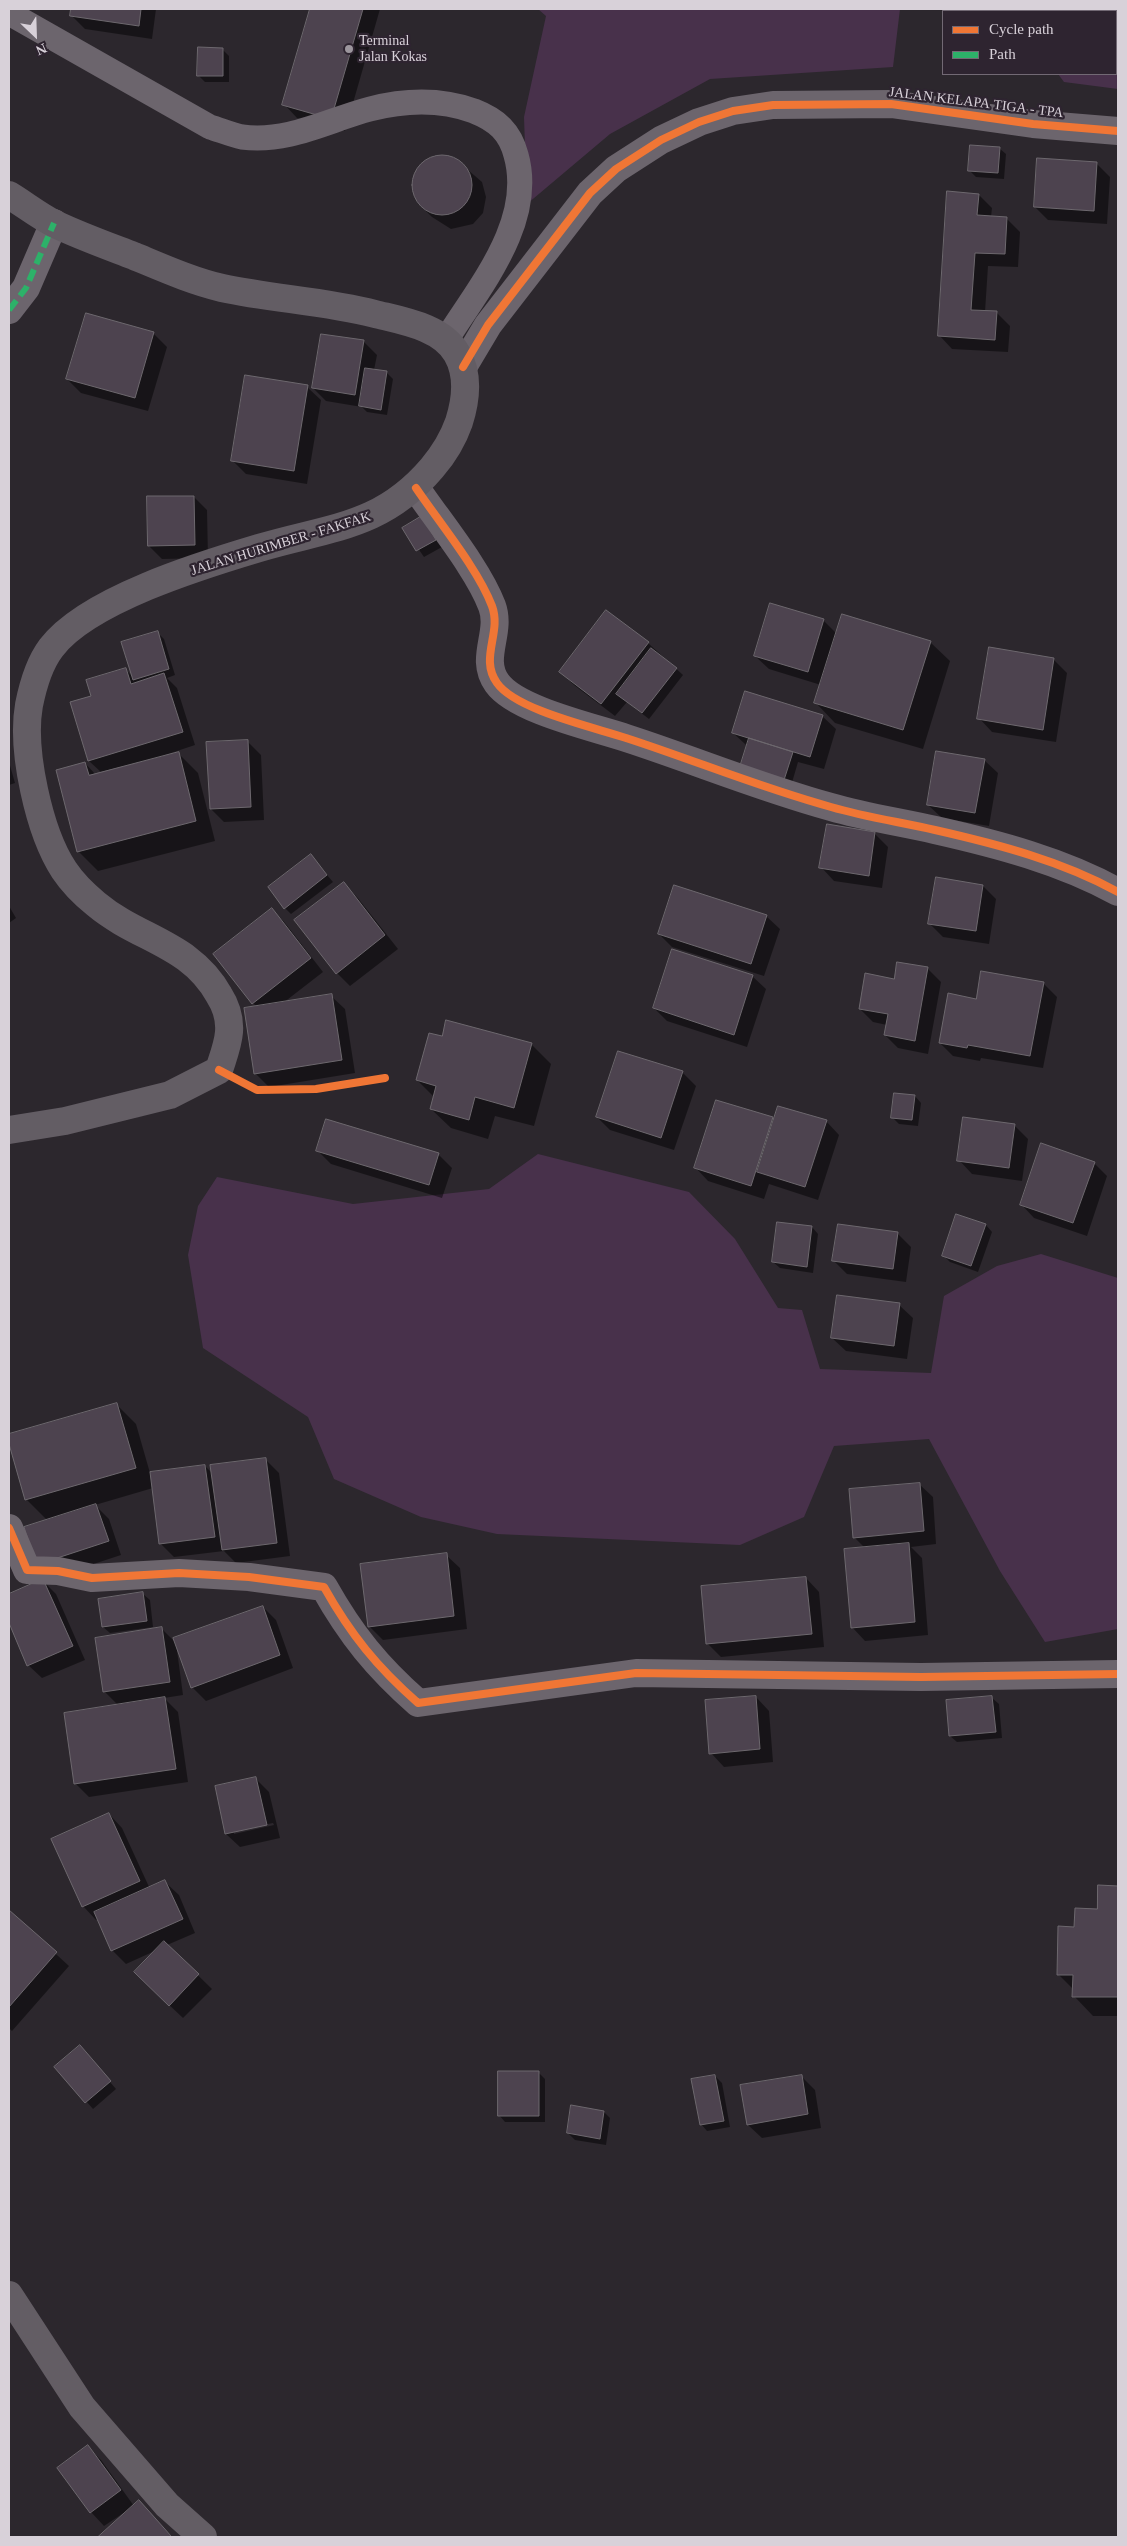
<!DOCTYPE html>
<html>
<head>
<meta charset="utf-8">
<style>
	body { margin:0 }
	#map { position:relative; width:1127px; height:2546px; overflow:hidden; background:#2c272d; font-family:"Times New Roman",serif }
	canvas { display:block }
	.frame { position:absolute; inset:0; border:10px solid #d8d1d9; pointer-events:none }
	.legend { position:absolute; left:942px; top:10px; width:175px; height:65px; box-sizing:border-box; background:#2e2430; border:1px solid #726974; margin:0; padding:6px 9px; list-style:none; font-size:15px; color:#d8d1d9 }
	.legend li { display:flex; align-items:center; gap:10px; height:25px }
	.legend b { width:25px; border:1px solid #726974 }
	.north { position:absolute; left:10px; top:10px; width:50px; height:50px; -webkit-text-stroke:4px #2e2430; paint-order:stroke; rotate:156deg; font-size:14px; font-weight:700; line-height:20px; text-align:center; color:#d8d1d9 }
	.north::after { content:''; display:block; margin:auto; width:18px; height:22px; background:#d8d1d9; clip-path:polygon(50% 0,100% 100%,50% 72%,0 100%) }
</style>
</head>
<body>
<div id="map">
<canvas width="1127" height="2546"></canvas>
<div class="frame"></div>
<ul class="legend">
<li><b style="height:6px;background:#f07635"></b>Cycle path</li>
<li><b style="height:6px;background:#2db169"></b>Path</li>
</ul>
<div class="north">N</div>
</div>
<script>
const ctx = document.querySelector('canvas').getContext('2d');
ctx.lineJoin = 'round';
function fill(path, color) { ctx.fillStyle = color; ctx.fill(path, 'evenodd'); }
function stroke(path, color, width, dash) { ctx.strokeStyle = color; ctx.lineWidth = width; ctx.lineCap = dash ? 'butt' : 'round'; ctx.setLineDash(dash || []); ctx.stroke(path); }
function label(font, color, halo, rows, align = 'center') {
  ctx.font = font + ' "Times New Roman",serif'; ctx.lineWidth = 4.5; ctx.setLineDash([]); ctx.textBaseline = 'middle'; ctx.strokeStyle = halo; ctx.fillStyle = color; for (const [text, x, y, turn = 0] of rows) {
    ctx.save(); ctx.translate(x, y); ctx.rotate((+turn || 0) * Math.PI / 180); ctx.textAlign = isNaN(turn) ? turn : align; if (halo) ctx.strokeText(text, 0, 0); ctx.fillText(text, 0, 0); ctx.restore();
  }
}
fill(new Path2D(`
	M538,9H900L893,67L710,79L610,134L527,204L524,117L546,16Z
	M1053,9H1118V89L1064,82L1058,74H1116V11H1053Z
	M538,1154L689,1192L735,1239L778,1308L802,1310L820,1369L931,1373L944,1296L997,1266L1041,1254L1118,1278V1629L1045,1642L1000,1571L929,1439L834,1446L804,1517L740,1545L497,1534L421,1517L334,1479L308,1417L203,1348L188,1255L198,1206L217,1177L353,1204L489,1189Z`), '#48314b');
fill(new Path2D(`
	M73,9H156L152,39L85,29L72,16Z
	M311,9H380L345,131L297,118L284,104Z
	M222,49L229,56V82H205L198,75Z
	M999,148L1006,154L1004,179L976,177L970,171Z
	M435,155L453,157L482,182L486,197L483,213L473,224L451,229L432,217L418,203L412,181L420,165Z
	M1096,163L1110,177L1107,224L1048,220L1035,207Z
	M979,195L992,208L991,217L1006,218L1020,232L1018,267L988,266L985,312L997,313L1010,326L1008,352L952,349L939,335Z
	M153,333L167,347L148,411L81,393L67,379Z
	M364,342L377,355L374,370L386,372L393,379L387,415L367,412L362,407L326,401L313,388Z
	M307,387L321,400L307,484L246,474L232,460Z
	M194,497L207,510L208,558L162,559L149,546Z
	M421,518L442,547L424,557L404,528Z
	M823,620L837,634L930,642L950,661L923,749L835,723L816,703L821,685L769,669L755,656Z
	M157,632L164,639L175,675L167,678L177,688L195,745L165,755V757L179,754L198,773L215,841L98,871L78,851L85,763L96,775L102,773L89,761L72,703L92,697L125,669L133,677Z
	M648,643L683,675L649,719L627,702L615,716L574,685L560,671Z
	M990,649L1054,660L1067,673L1056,742L992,732L979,718Z
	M822,716L836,729L824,769L798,762L791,786L733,733Z
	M247,741L261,755L264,820L224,822L211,809Z
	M984,760L998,773L989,826L942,818L928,805Z
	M9,762L15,783L9,785Z
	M828,826L875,834L888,847L882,888L834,881L821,867Z
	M311,856L333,882L291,914L285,908Z
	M343,884L357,897L398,949L350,986L337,973Z
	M983,886L996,899L989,944L943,937L929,923Z
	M9,906L16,918L9,923Z
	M272,909L285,923L323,972L283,1003L331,996L345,1009L355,1073L269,1087L255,1073L257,1007L253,1003Z
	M766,916L780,929L764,976L672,947L659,934Z
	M927,968L941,982L928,1054L898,1048L885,1035L887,1025L873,1022L860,1009L895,980Z
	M752,976L766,989L747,1047L667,1021L654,1008Z
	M1043,983L1057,997L1043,1068L981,1058L980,1061L953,1056L940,1043L977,1000Z
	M443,1037L531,1044L551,1064L534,1126L495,1116L488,1139L451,1128L431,1109L434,1097L417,1080Z
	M682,1072L696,1086L674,1150L610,1130L597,1117Z
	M915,1096L921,1103L918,1126L899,1124L892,1117Z
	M772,1119L774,1121H826L839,1135L818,1200L769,1184L764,1199L708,1181L695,1167Z
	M1014,1125L1028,1139L1022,1181L972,1174L959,1160Z
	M318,1151L438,1154L452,1168L442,1198L331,1164Z
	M1094,1163L1107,1176L1087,1236L1034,1218L1021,1204Z
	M986,1225L992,1232L978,1272L950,1262L943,1255Z
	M812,1227L818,1234L813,1273L780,1268L773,1262Z
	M897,1233L911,1247L906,1282L847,1274L834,1261Z
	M899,1305L913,1318L907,1359L846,1351L832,1338Z
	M116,1404L136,1424L150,1473L205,1466L213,1474L265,1459L279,1473L290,1556L236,1563L224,1551L174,1557L161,1544L153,1488L95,1505L109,1519L121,1555L51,1578L48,1521L26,1499L9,1436Z
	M919,1484L933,1497L936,1544L911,1547L922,1558L928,1635L865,1641L852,1627L865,1548L855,1538Z
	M446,1555L460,1568L467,1629L383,1640L369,1626Z
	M806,1578L819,1592L824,1647L721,1657L707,1643Z
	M43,1581L56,1594L85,1660L42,1678L28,1665L9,1620V1595Z
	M143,1594L150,1600L153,1627L110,1633L103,1627Z
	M263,1607L276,1620L293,1668L206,1701L192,1687Z
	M162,1629L176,1643L183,1695L164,1698L178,1712L188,1782L89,1797L75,1783L119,1706L105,1692Z
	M756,1697L769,1711L773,1762L724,1767L711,1753Z
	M992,1698L999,1704L1002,1738L957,1742L950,1736Z
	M256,1779L269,1792L280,1838L240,1847L226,1834ZM273,1823L274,1825L234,1834V1831Z
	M109,1814L122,1828L150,1889L165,1882L179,1895L195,1933L167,1945L212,1989L183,2018L149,1986L157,1950L126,1964L112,1950L98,1919L96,1920L83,1906Z
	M1099,1886L1118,1887V2016H1093L1074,1996V1990L1058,1974L1075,1928L1098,1910Z
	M9,1911L69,1966L12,2031L9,2028Z
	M86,2054L116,2089L93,2109L56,2067Z
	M538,2072L545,2079V2122H505L499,2115Z
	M715,2076L722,2083L730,2127L707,2131L701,2124Z
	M801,2076L815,2090L821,2128L762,2138L748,2125Z
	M604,2112L610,2118L606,2145L575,2140L568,2133Z
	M88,2447L101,2460L134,2506L104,2526L91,2512Z
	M139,2502L173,2537H100L134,2506Z`), '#0007');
const building = new Path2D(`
	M71,9H141L139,26L70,16Z
	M310,9H363L331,119L282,105Z
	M198,47L223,48V76H197Z
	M970,145L1000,147L998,173L968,171Z
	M412 185a30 30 0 1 1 60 0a30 30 0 1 1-60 0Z
	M1037,158L1097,162L1094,211L1034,207Z
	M947,191L979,194L977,215L1007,217L1005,254L975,253L971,310L997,311L995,340L938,336Z
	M86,313L154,332L135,398L66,379Z
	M321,334L364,340L355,395L312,388Z
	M365,368L387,371L381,410L359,406Z
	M245,375L308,385L294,471L231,461Z
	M147,496H194L195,545L148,546Z
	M422,516L436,540L416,551L402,528Z
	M770,603L824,619L808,672L754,656Z
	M606,610L649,642L601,704L559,672Z
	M842,614L931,641L903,730L814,703Z
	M158,631L169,669L133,680L121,642Z
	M989,647L1054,658L1043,730L977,719Z
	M651,648L677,668L642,713L616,694Z
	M126,668L131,684L164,673L183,732L88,761L70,702L91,696L86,680Z
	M745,691L823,715L810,757L732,733Z
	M749,738L793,752L784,780L740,767Z
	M248,740L251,807L210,809L206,742Z
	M936,751L985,759L975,813L927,805Z
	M179,752L196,821L77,852L56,770L85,762L89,775Z
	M827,824L875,832L869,876L819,868Z
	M311,854L327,875L284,909L268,887Z
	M936,877L983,885L976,931L928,924Z
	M344,882L385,935L336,974L294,920Z
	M674,885L767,915L751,964L658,934Z
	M272,908L311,958L252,1004L213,954Z
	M672,949L753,975L734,1035L653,1008Z
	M897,962L928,967L915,1041L884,1035L888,1014L859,1009L865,973L894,979Z
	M981,971L1044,982L1030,1056L968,1045L967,1048L939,1043L948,993L976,999Z
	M332,994L342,1060L254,1074L244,1008Z
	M446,1020L532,1043L514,1108L475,1097L469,1120L430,1109L436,1086L416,1080L429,1033L442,1036Z
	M618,1051L683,1071L661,1138L596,1117Z
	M894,1093L915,1095L912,1120L891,1118Z
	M716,1100L773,1117L751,1186L694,1168Z
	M778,1106L827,1120L805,1187L757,1172Z
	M963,1117L1015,1124L1009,1168L957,1161Z
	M326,1119L439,1153L429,1185L316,1151Z
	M1041,1143L1095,1162L1073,1223L1020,1205Z
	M956,1214L986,1224L971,1266L942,1256Z
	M777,1222L812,1226L807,1267L772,1262Z
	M838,1224L898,1232L893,1269L832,1261Z
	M837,1295L900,1303L894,1346L831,1338Z
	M117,1403L136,1468L25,1500L9,1444V1434Z
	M266,1458L277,1543L222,1550L210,1465Z
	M205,1465L215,1537L159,1544L150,1472Z
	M920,1483L924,1531L853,1538L849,1489Z
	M96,1504L109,1541L36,1565L24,1527Z
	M909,1543L915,1622L851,1628L844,1549Z
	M447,1553L454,1616L368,1627L360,1564Z
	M806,1577L812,1634L706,1644L701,1586Z
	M43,1579L73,1646L27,1666L9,1623V1594Z
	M143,1592L147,1621L102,1627L98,1599Z
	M263,1606L280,1655L191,1688L173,1638Z
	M162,1627L170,1682L103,1692L95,1638Z
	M756,1696L760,1749L709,1754L705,1700Z
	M992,1696L996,1732L949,1736L946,1700Z
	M165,1697L176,1769L74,1784L64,1713Z
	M256,1777L267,1825L225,1834L215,1786Z
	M109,1813L140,1881L82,1907L51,1839Z
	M165,1880L183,1919L111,1951L94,1912Z
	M1098,1885L1118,1886V1997H1072L1073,1975H1057L1058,1926L1074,1927L1075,1908L1097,1909Z
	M9,1910L57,1952L9,2007Z
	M164,1941L199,1974L169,2006L134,1972Z
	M80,2045L111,2081L85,2103L54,2067Z
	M498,2071H539V2116H498Z
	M715,2075L724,2121L700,2125L691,2079Z
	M802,2075L808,2114L747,2125L740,2085Z
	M571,2105L604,2111L600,2139L567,2133Z
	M88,2445L121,2490L90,2513L57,2468Z
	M139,2500L172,2537H98Z`);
fill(building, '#4d434f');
stroke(building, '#6d686e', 1);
stroke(new Path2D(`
	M9,13L210,127C220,130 232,135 242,137C289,143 328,120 370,109C405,100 441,99 474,111C497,120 510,132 516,155C535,222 479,287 446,340`), '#6c656d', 25);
stroke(new Path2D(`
	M9,310L26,288L54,223
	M463,367L488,325L590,193L616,169L661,140L699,122L733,111L773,105L891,104L1033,124L1118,131
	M416,488C439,522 478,569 492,606C502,633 479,658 497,683C516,710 593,727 626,738C694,760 761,788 831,807C865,817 900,822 935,830C997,844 1062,861 1118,892
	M9,1528L27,1570L58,1571L92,1578L179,1573L249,1577L324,1587C351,1635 377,1667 418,1703L636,1673L921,1677L1118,1674`), '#6c656d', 28);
stroke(new Path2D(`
	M9,195C24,204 39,216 55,224C80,236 108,246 134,256C163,268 192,281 222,288C273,299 325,301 375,314C403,321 442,327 457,354C469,375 466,400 459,422C453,439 444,454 432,468C381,528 329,527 259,548C202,565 87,600 51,648C39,664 33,685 29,705C21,750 39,832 64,870C72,882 85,895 96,904C139,940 190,943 219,995C226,1006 230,1019 229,1032C228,1045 223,1057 219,1070L170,1095L65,1121L9,1130
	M9,2295L82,2407L167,2505L203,2537`), '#635d64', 28);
stroke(new Path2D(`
	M9,310L26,288L54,223`), '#2db169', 6, [12, 6]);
stroke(new Path2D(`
	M463,367L488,325L590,193L616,169L661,140L699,122L733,111L773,105L891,104L1033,124L1118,131
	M416,488C439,522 478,569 492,606C502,633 479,658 497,683C516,710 593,727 626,738C694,760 761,788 831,807C865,817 900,822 935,830C997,844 1062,861 1118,892
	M219,1070L257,1090L316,1089L385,1078
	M9,1528L27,1570L58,1571L92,1578L179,1573L249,1577L324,1587C351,1635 377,1667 418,1703L636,1673L921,1677L1118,1674`), '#f07635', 8);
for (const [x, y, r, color] of [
	[349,49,5,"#9c969d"]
]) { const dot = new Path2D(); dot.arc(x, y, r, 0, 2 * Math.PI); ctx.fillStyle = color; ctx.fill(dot); stroke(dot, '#2e2430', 2); }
label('14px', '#d8d1d9', '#2e2430', [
	["Terminal",359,41],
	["Jalan Kokas",359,57]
], 'left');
label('14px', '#d8d1d9', '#2e2430', [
	["JALAN KELAPA TIGA - TPA",976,103,7],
	["JALAN HURIMBER - FAKFAK",281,544,-17]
]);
</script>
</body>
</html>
